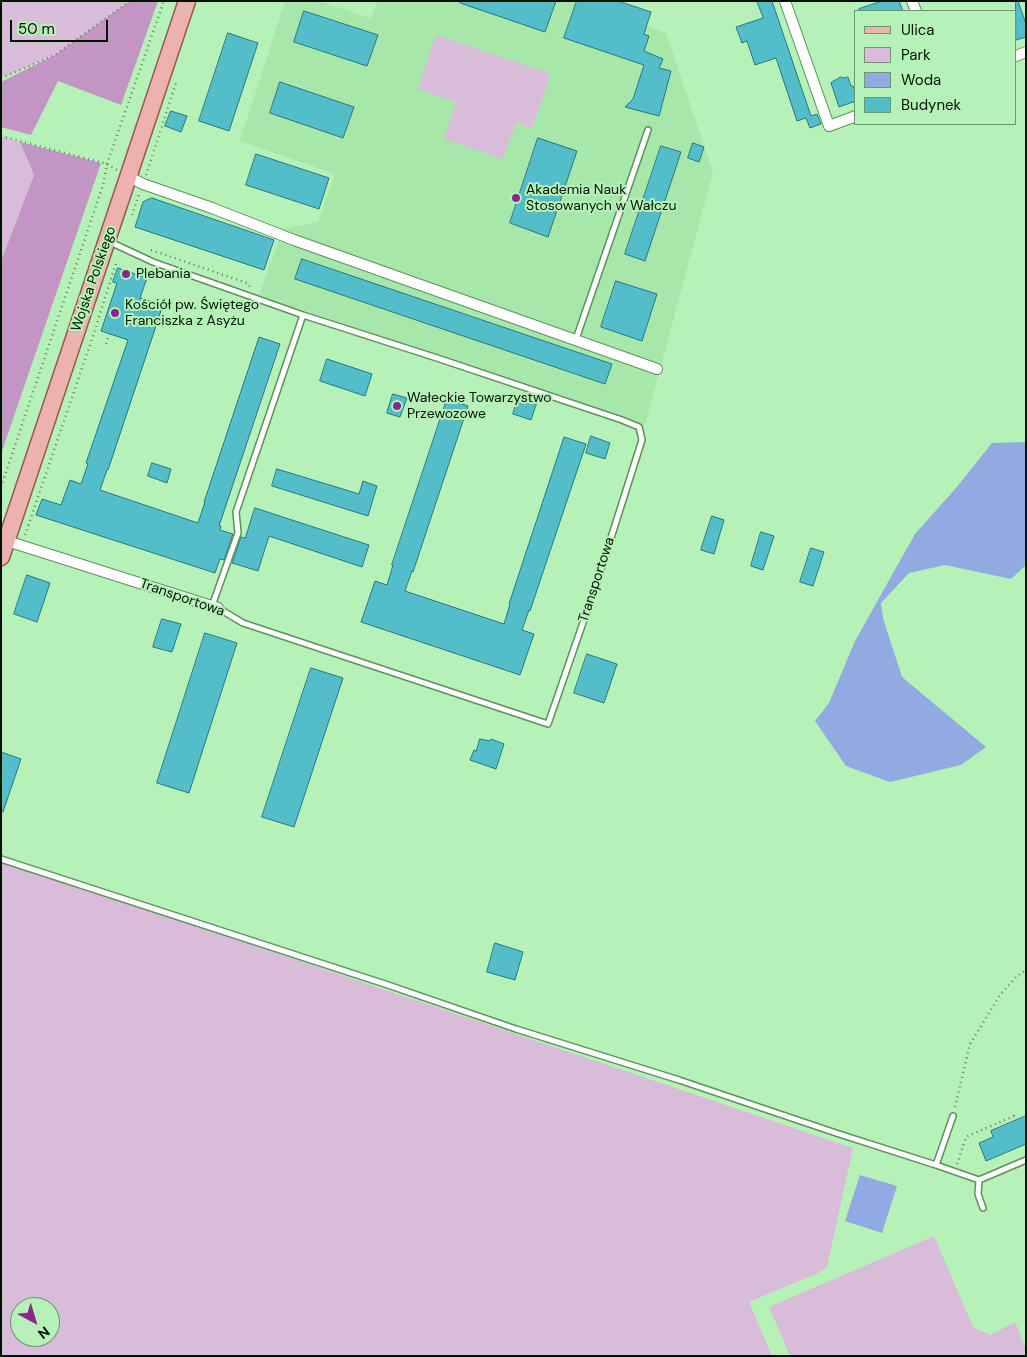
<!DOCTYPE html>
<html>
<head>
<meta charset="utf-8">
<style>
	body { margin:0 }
	#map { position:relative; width:1027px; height:1357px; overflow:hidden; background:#b6f1b8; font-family:"DM Sans",sans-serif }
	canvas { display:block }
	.frame { position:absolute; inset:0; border:2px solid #001302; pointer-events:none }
	.legend { position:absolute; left:854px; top:10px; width:162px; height:115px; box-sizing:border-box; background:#b6f1b8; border:1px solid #6d986f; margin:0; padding:6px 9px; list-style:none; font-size:15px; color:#001302 }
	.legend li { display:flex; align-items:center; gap:10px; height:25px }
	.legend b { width:25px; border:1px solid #6d986f }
	.north { position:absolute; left:10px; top:1297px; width:50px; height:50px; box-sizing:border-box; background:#b6f1b8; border:1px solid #6d986f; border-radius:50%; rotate:141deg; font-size:14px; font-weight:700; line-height:20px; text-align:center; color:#001302 }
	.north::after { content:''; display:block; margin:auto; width:18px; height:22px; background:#89278f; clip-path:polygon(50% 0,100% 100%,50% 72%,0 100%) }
	.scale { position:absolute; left:10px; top:20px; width:98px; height:22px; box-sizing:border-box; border:2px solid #001302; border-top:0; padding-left:6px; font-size:15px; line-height:18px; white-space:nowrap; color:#001302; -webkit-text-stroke:4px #b6f1b8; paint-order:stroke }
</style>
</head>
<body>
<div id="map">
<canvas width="1027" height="1357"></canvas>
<div class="frame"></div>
<ul class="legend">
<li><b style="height:6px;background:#eeb2ae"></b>Ulica</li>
<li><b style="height:14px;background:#d9bcd9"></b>Park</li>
<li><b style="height:14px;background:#92aae1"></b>Woda</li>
<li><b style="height:14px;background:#53bdc9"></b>Budynek</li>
</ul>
<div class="north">N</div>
<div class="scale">50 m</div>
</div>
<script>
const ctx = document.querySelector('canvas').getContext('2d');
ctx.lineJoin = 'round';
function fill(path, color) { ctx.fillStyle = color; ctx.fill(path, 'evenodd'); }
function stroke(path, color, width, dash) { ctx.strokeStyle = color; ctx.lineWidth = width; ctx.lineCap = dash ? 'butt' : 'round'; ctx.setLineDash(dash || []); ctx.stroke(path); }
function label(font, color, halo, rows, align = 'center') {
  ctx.font = font + ' "DM Sans",sans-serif'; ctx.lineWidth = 4; ctx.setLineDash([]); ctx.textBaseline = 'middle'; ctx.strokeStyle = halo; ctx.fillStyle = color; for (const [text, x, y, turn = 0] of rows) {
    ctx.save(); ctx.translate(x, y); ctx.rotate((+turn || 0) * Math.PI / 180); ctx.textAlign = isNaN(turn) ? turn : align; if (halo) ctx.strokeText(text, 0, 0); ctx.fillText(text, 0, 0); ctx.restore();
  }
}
fill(new Path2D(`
	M285,1H318L371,18L377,1H572L666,33L713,172L645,425L259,295L283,229L318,222L335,174L240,141Z`), '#a7e7a9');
fill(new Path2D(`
	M1,1H130L55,55L1,78Z
	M436,35L551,74L532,128L516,123L503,159L444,139L456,102L418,89Z
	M1,136L20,142L34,175L1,261Z
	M1,860L853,1148L827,1267L818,1273L749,1302L772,1356H1ZM20,1307H50V1337H20Z
	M934,1236L973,1327L990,1335L1015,1322L1026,1349V1356H790L769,1307Z`), '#d9bcd9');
fill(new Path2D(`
	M130,1H158L121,105L58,81L31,135L1,127V82L55,55Z
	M20,142L101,163L1,454V261L34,175Z`), '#c295c4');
fill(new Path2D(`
	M1026,442V565L1011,579L945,565L909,573L881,603L883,618L902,677L986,747L961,765L890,782L846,766L815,721L829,703L855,641L915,534L956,488L992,443Z
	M860,1175L897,1186L882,1233L845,1221Z`), '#92aae1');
const building = new Path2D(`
	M461,1H556L545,32L460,3Z
	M577,1H618L651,12L644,34L649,36L644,51L663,59L659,68L671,71L659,116L625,107L633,99L644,65L564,38Z
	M757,1H772L811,116L817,114L821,124L810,128L806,118L797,121L776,58L755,65L747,41L742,43L736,27L763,18Z
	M883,1H899L903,11H859V9Z
	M1016,1H1018L1026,24V37L1016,40Z
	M304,11L378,35L367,66L294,42Z
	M228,33L258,43L229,131L199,121Z
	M841,77L844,78L848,77L851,86H853L856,94V101L839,107L831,83Z
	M280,82L354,107L343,138L270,113Z
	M171,111L187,116L181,132L165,126Z
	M538,138L577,151L548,237L510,223Z
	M693,143L704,147L699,162L688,158Z
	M661,146L681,152L645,261L625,254Z
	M256,154L329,178L319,209L246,185Z
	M152,198L274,240L264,270L135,227L143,202Z
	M302,259L612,364L605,384L295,279Z
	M118,268L147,278L140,298L163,305L108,470H107L100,490L198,523L205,502H204L259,337L280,344L219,526H221L220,530L233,534L224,560L220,559L215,573L36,515L42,499L61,505L70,480L81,484L88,464L86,463L128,340L101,331L117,283L113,282Z
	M616,281L657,294L642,341L601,327Z
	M327,359L372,374L365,396L320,381Z
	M393,394L407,398L400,417L387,413Z
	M519,396L537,402L531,420L513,414Z
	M447,399L468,406L413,572L412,571L405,591L504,624L510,604H509L564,437L586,444L530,611L529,610L522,630L534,634L520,675L361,622L375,581L387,585L393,565H392Z
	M591,436L610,443L605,459L586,453Z
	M152,463L171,469L167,483L148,476Z
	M277,469L359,494L363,481L377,486L368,516L272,486Z
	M255,508L369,545L362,567L269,536L258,571L232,563L241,537L245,538Z
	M712,516L724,520L714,554L701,550Z
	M761,532L774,536L763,570L751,566Z
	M811,548L824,552L813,586L800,582Z
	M27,575L50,583L37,622L14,614Z
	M162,619L181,624L172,652L153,647Z
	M205,633L237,643L189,793L157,783Z
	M587,654L617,664L604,703L574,693Z
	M311,668L343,678L294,827L262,817Z
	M480,739L490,741L491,739L504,744L496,769L470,760L474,750L476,751Z
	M1,752L21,759L3,812L1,811Z
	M495,943L523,952L515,980L487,972Z
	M1026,1116V1144L986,1161L979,1143L993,1137L991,1131Z`);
fill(building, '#53bdc9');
stroke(building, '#257982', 1);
const lane = new Path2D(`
	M110,242L153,262L303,315L440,359L622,420L639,427L642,440L597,582L548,724L243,623L218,608
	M576,339L648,130
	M212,606L238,533L236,512L303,315
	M1,859L388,985L516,1029L679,1080L836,1133L936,1165L979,1180L1026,1160
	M936,1165L953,1116
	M979,1180L978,1194L983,1208`);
const street = new Path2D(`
	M785,1L829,126L856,116
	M912,1L916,11
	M1016,56L1026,52
	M128,176L143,184L212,208L294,240L657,369
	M7,541L218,608`);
const primary = new Path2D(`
	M1,557L187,1`);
stroke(lane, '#5b925d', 8);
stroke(street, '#5b925d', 12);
stroke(primary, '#94594f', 19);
stroke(new Path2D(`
	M1,78L55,55L130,1
	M1,136L107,164L117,170
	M146,175L176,83
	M132,215L139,194
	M151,250L247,283L250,287
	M106,344L109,334
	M1,487L103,185L107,164L164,1
	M25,535L92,339L117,260
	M955,1107L970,1044L1000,995L1017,976L1026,970
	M957,1164L966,1137L1014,1116L1015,1121`), '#5e8660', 2.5, [1, 4]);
stroke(lane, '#fff', 5);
stroke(street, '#fff', 10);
stroke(primary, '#eeb2ae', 16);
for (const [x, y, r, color] of [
	[516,198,5,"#89278f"],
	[126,274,5,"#89278f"],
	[115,313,5,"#89278f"],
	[397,406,5,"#89278f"]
]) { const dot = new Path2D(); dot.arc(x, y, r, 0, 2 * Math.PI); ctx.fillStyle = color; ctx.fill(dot); stroke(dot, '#b6f1b8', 2); }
label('14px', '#001302', '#b6f1b8', [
	["Akademia Nauk",526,190],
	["Stosowanych w Wałczu",526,206],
	["Plebania",136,274],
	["Kościół pw. Świętego",125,305],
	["Franciszka z Asyżu",125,321],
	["Wałeckie Towarzystwo",407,398],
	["Przewozowe",407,414]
], 'left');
label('14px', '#001302', '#b6f1b8', [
	["Wojska Polskiego",94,279,-71],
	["Transportowa",597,580,-72],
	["Transportowa",182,598,19]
]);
</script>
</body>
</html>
